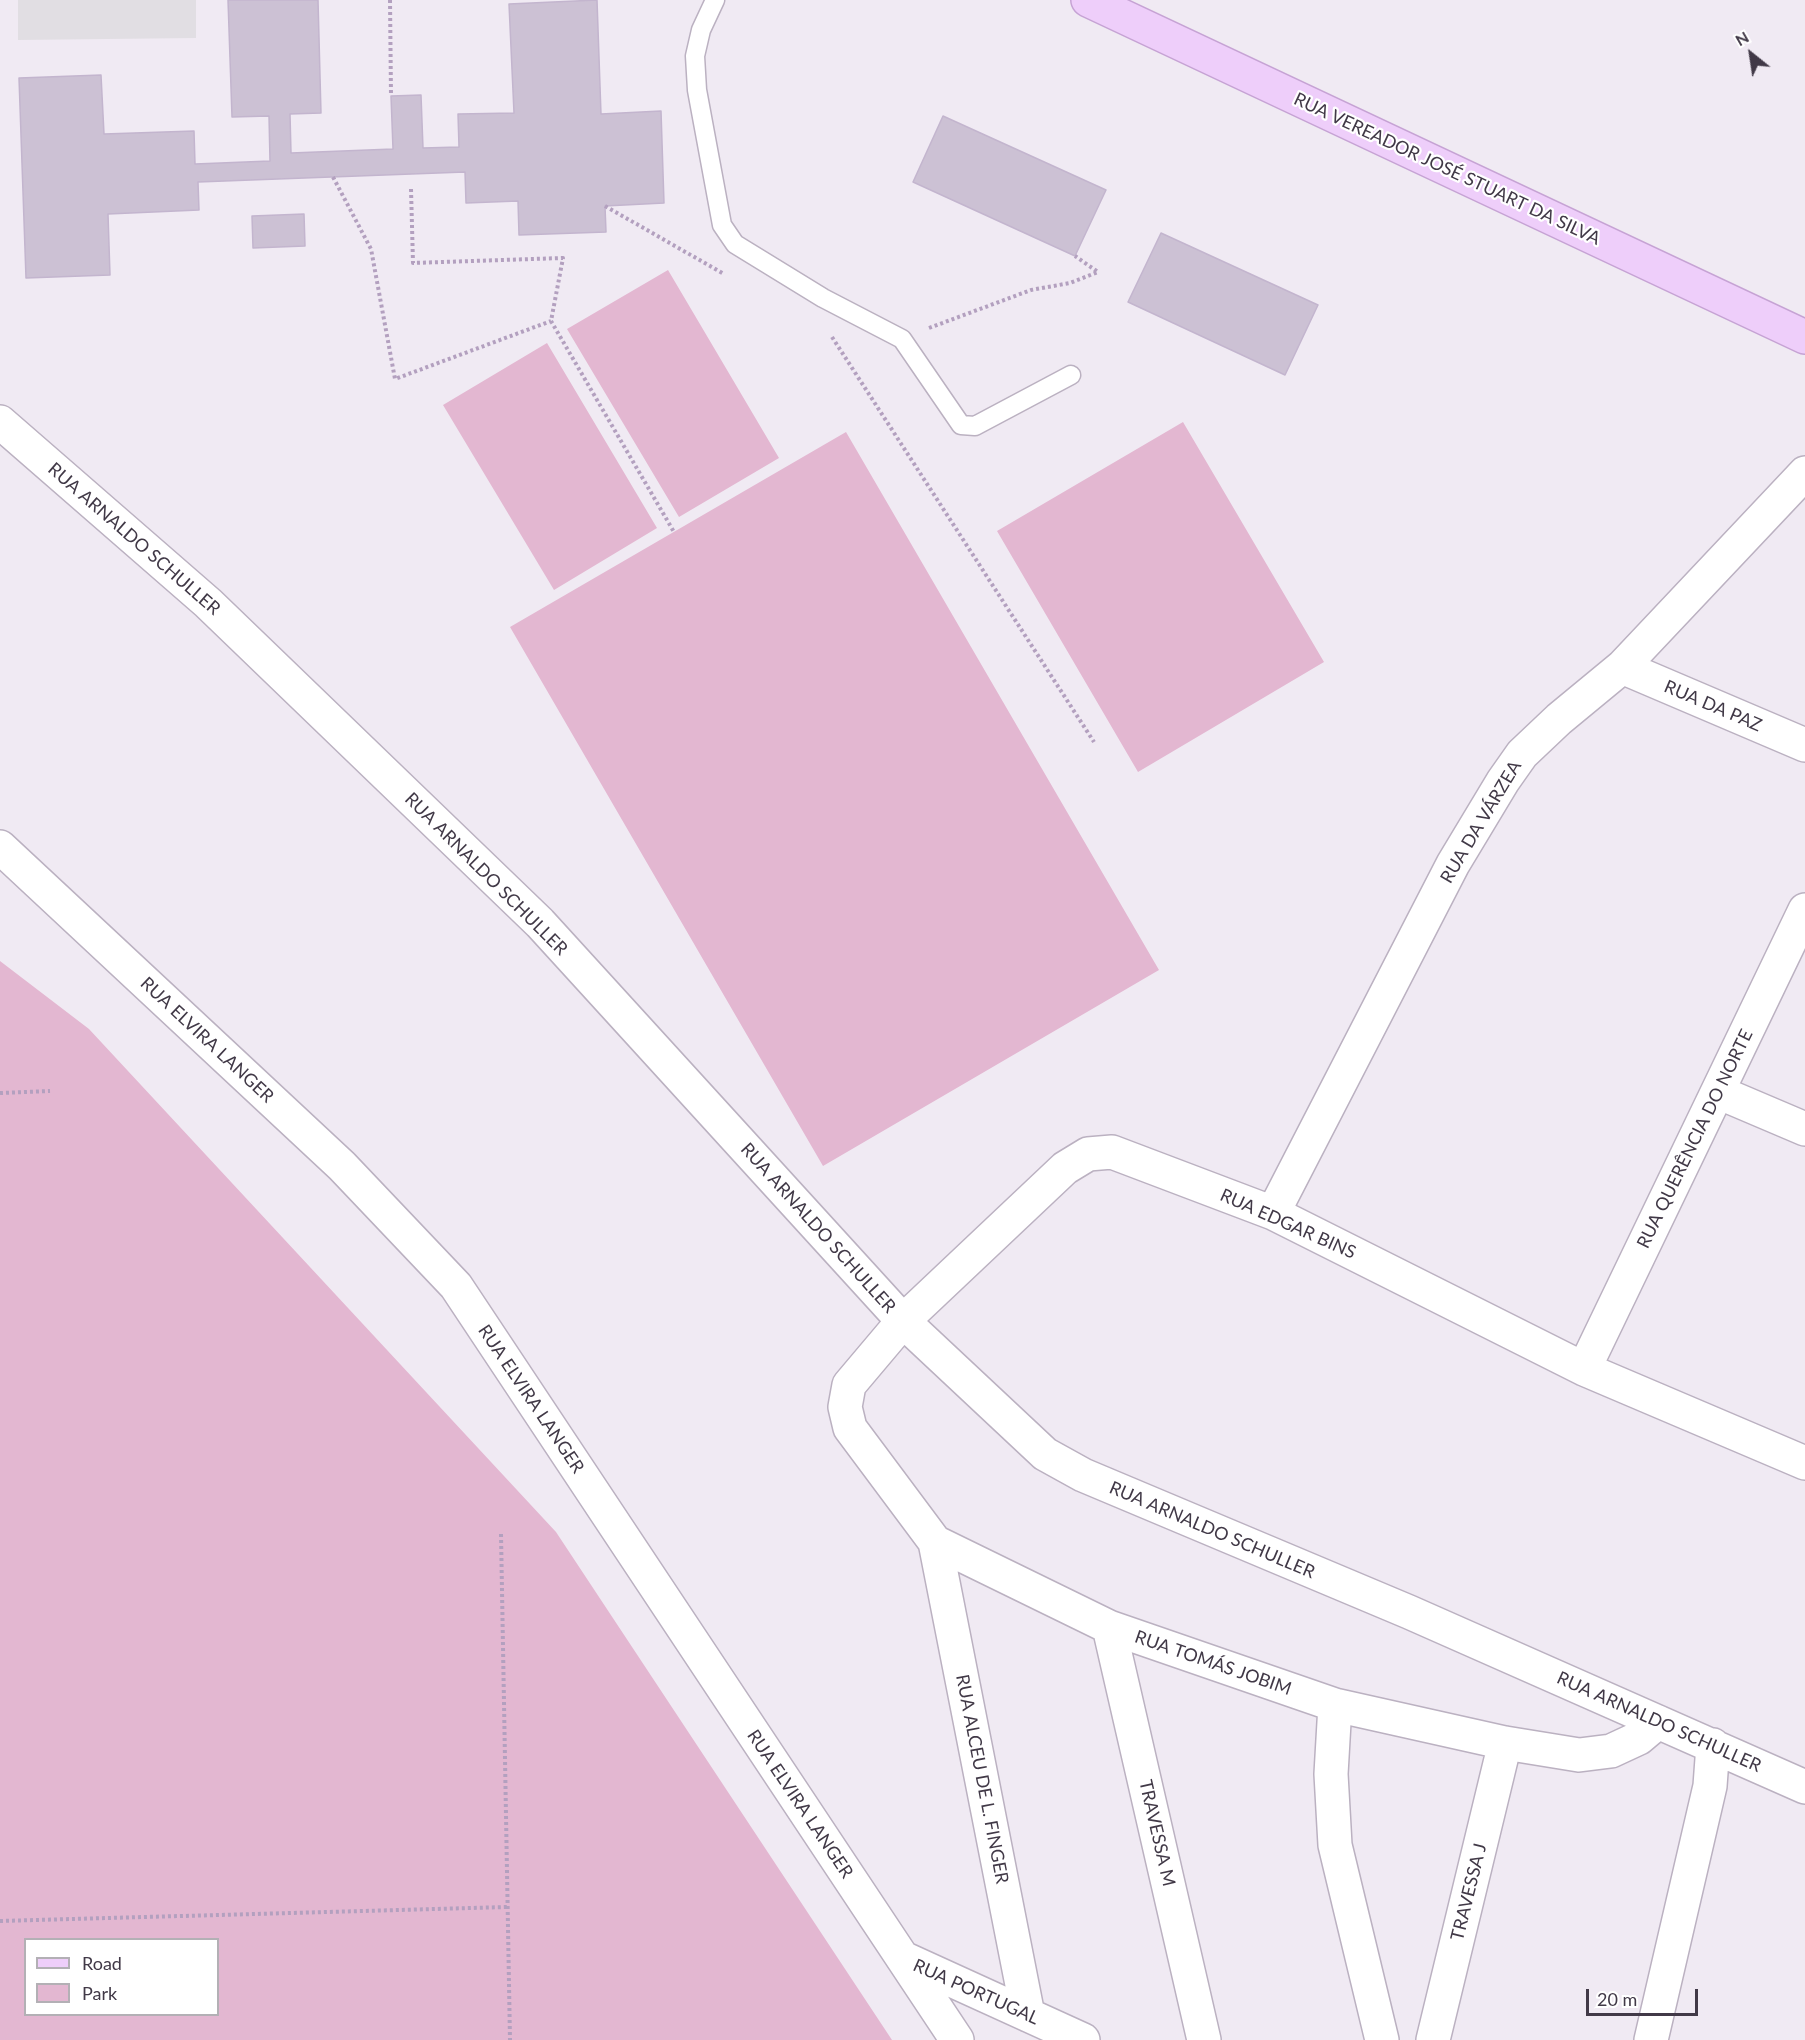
<!DOCTYPE html>
<html>
<head>
<meta charset="utf-8">
<style>
	body { margin:0 }
	#map { position:relative; width:1805px; height:2040px; overflow:hidden; background:#f0eaf3; font-family:Lato,sans-serif }
	canvas { display:block }
	.legend { position:absolute; left:24px; top:1938px; width:195px; height:78px; box-sizing:border-box; background:#fff; border:2px solid #b3b0b5; margin:0; padding:8px 10px; list-style:none; font-size:18px; color:#413947 }
	.legend li { display:flex; align-items:center; gap:12px; height:30px }
	.legend b { width:30px; border:2px solid #b3b0b5 }
	.north { position:absolute; left:1721px; top:24px; width:60px; height:60px; -webkit-text-stroke:4px #fff; paint-order:stroke; rotate:330deg; font-size:16px; font-weight:700; line-height:24px; text-align:center; color:#413947 }
	.north::after { content:''; display:block; margin:auto; width:21px; height:27px; background:#413947; clip-path:polygon(50% 0,100% 100%,50% 72%,0 100%) }
	.scale { position:absolute; left:1586px; top:1989px; width:112px; height:27px; box-sizing:border-box; border:3px solid #413947; border-top:0; padding-left:8px; font-size:18px; line-height:21px; white-space:nowrap; color:#413947; -webkit-text-stroke:4px #fff; paint-order:stroke }
</style>
</head>
<body>
<div id="map">
<canvas width="1805" height="2040"></canvas>
<ul class="legend">
<li><b style="height:8px;background:#eecefa"></b>Road</li>
<li><b style="height:16px;background:#e3b7d1"></b>Park</li>
</ul>
<div class="north">N</div>
<div class="scale">20 m</div>
</div>
<script>
const ctx = document.querySelector('canvas').getContext('2d');
ctx.lineJoin = 'round';
function fill(path, color) { ctx.fillStyle = color; ctx.fill(path, 'evenodd'); }
function stroke(path, color, width, dash) { ctx.strokeStyle = color; ctx.lineWidth = width; ctx.lineCap = dash ? 'butt' : 'round'; ctx.setLineDash(dash || []); ctx.stroke(path); }
function label(font, color, halo, rows, align = 'center') {
  ctx.font = font + ' Lato,sans-serif'; ctx.lineWidth = 4.5; ctx.setLineDash([]); ctx.textBaseline = 'middle'; ctx.strokeStyle = halo; ctx.fillStyle = color; for (const [text, x, y, turn = 0] of rows) {
    ctx.save(); ctx.translate(x, y); ctx.rotate((+turn || 0) * Math.PI / 180); ctx.textAlign = isNaN(turn) ? turn : align; if (halo) ctx.strokeText(text, 0, 0); ctx.fillText(text, 0, 0); ctx.restore();
  }
}
fill(new Path2D(`
	M668,270L779,458L679,517L567,329Z
	M547,343L657,528L554,590L443,405Z
	M1183,422L1324,662L1138,772L997,531Z
	M846,432L1159,970L823,1166L510,627Z
	M0,961L89,1029L556,1532L892,2040H0ZM26,1940H218V2014H26Z`), '#e3b7d1');
fill(new Path2D(`
	M18,0H196V38L18,40Z`), '#e1dee3');
const building = new Path2D(`
	M228,0H318L321,113L290,114L291,153L393,149L391,96L421,95L423,148L459,147L458,114L514,113L509,4L597,0L601,114L661,111L664,203L605,206L606,232L519,235L518,201L466,203L465,172L198,182L199,210L108,214L110,275L26,278L19,78L101,75L104,134L194,131L195,164L270,161L269,116L232,117Z
	M943,116L1106,190L1075,256L913,182Z
	M304,214L305,246L253,248L252,216Z
	M1161,233L1318,305L1285,375L1128,302Z`);
fill(building, '#ccc1d4');
stroke(building, '#c3b5ce', 1.5);
const service = new Path2D(`
	M715,0L701,30L695,56L697,90L722,225L735,244L823,298L902,339L961,425L975,426L1071,375`);
const minor = new Path2D(`
	M0,422L208,603L540,923L903,1321L1045,1454L1083,1475L1409,1612L1805,1787
	M1622,667L1805,745
	M0,847L342,1166L456,1286L957,2040
	M1718,1092L1805,1129
	M1273,1213L1453,864L1503,781L1522,754L1559,719L1622,667L1805,473
	M1584,1369L1805,910
	M935,1542L1028,2015
	M1109,1627L1204,2040
	M1335,1705L1331,1774L1335,1845L1382,2040
	M1658,1722L1639,1738L1611,1751L1579,1755L1505,1743L1335,1705L1109,1627L935,1542L850,1428L845,1407L849,1385L903,1321L1065,1168L1088,1154L1112,1152L1273,1213L1584,1369L1805,1463
	M903,1958L1083,2040
	M1433,2040L1505,1743
	M1651,2040L1710,1786L1713,1745`);
const secondary = new Path2D(`
	M1088,0L1805,337`);
stroke(service, '#bbb1c1', 21);
stroke(minor, '#bbb1c1', 36);
stroke(secondary, '#c6a3d4', 36);
stroke(new Path2D(`
	M390,0L391,96
	M333,177L371,249L395,379L551,321
	M411,189L413,263L563,258L551,321L674,532
	M605,206L724,274
	M929,328L1031,290L1070,283L1098,272L1075,256
	M832,337L1094,742
	M0,1093L50,1091
	M501,1534L510,2040
	M0,1921L508,1907`), '#b3a0bf', 4, [3, 3]);
stroke(service, '#fff', 18);
stroke(minor, '#fff', 33);
stroke(secondary, '#eecefa', 33);
label('18px', '#413947', '#fff', [
	["RUA VEREADOR JOSÉ STUART DA SILVA",1447,169,25],
	["RUA ARNALDO SCHULLER",134,539,41],
	["RUA DA PAZ",1713,706,23],
	["RUA DA VÁRZEA",1481,822,-59],
	["RUA ARNALDO SCHULLER",486,874,45],
	["RUA ELVIRA LANGER",207,1040,43],
	["RUA QUERÊNCIA DO NORTE",1695,1139,-64],
	["RUA EDGAR BINS",1288,1224,24],
	["RUA ARNALDO SCHULLER",818,1228,48],
	["RUA ELVIRA LANGER",531,1399,56],
	["RUA ARNALDO SCHULLER",1212,1530,23],
	["RUA TOMÁS JOBIM",1213,1663,19],
	["RUA ARNALDO SCHULLER",1659,1722,24],
	["RUA ALCEU DE L. FINGER",982,1779,79],
	["RUA ELVIRA LANGER",800,1804,56],
	["TRAVESSA M",1157,1833,77],
	["TRAVESSA J",1469,1892,-76],
	["RUA PORTUGAL",976,1992,24]
]);
</script>
</body>
</html>
